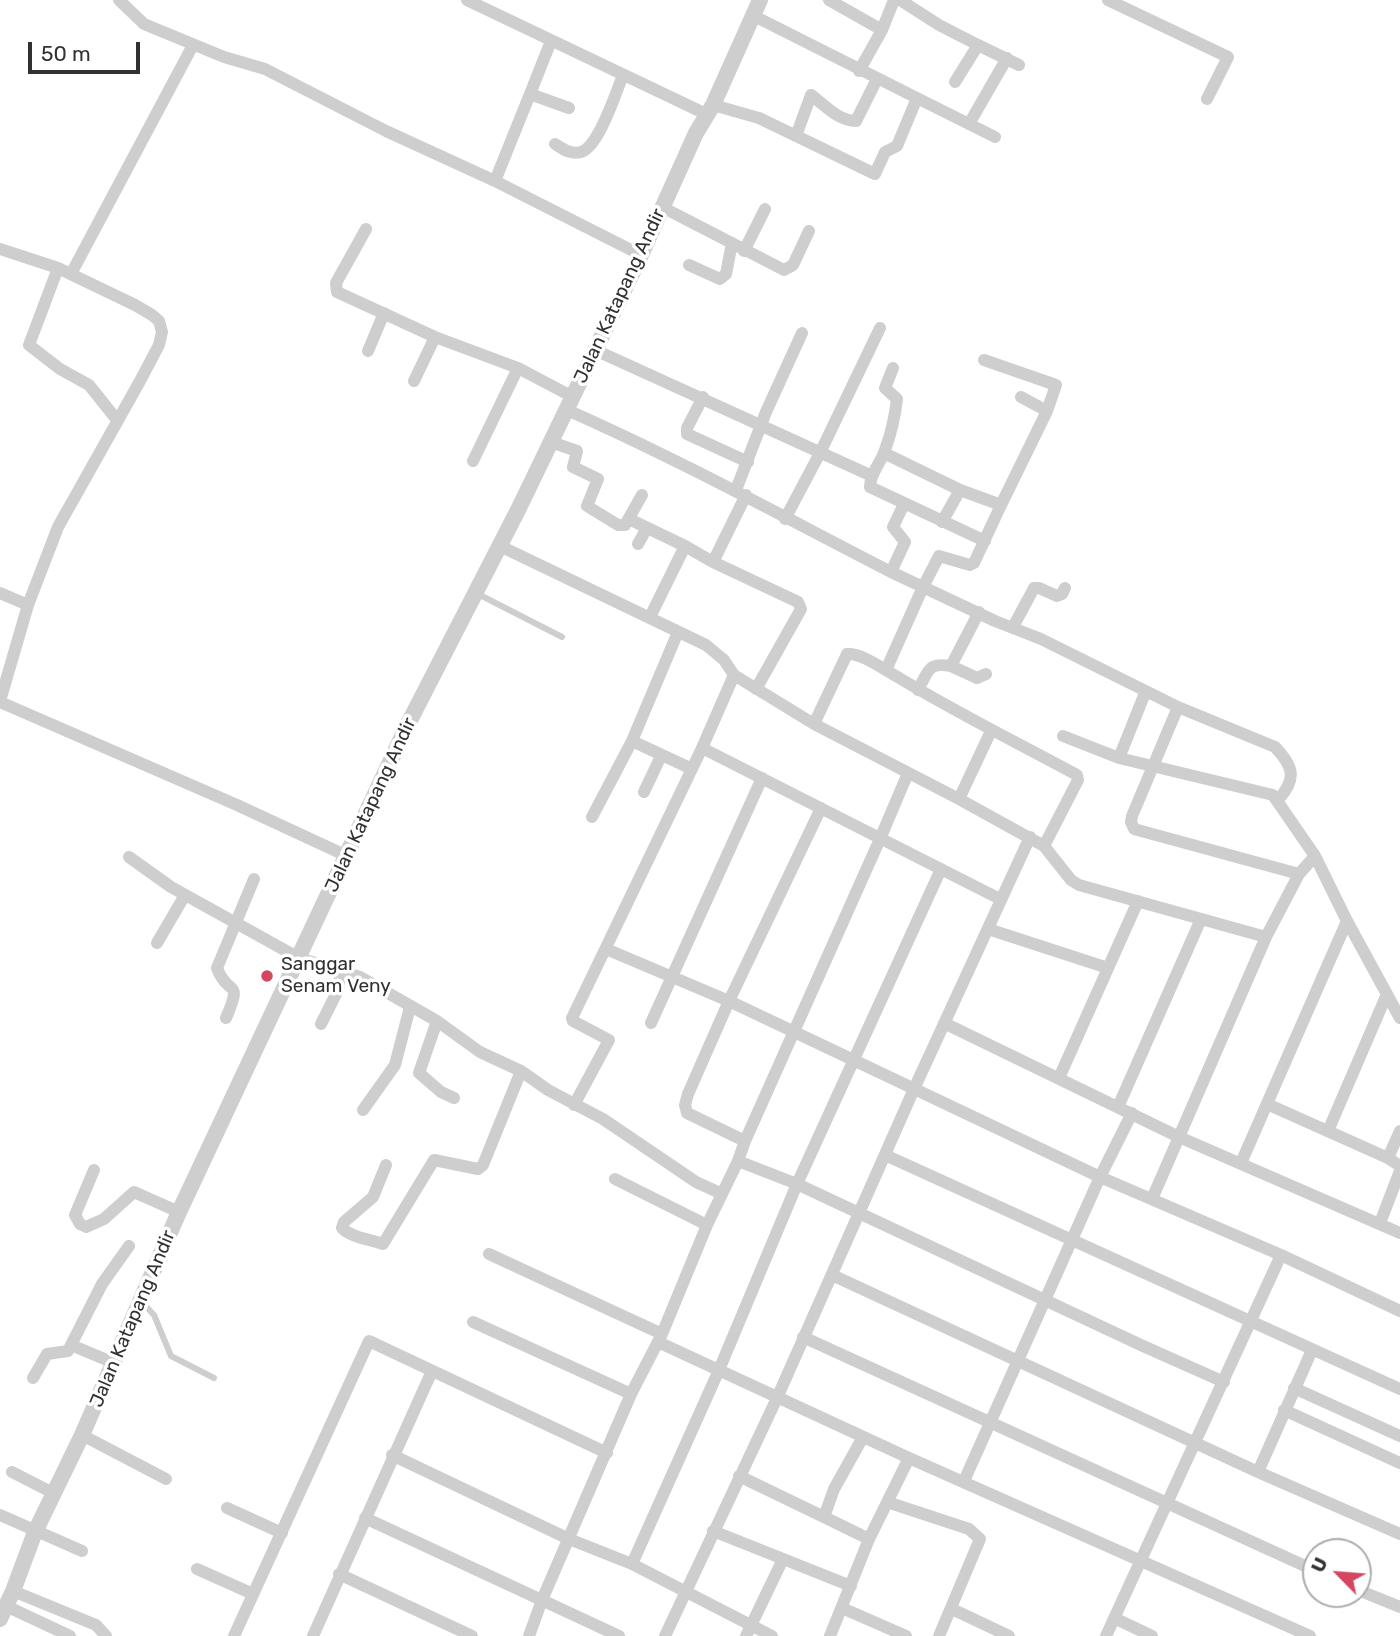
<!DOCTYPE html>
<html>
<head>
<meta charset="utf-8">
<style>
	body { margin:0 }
	#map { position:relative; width:1400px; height:1636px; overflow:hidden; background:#fff; font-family:Rubik,sans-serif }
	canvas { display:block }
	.north { position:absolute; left:1302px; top:1538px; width:70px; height:70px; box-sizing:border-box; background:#fff; border:2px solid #adadad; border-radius:50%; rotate:295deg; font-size:19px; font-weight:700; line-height:28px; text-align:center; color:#313131 }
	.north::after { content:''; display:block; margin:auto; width:24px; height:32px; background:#d3475f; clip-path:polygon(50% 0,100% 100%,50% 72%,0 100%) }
	.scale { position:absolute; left:28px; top:42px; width:112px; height:32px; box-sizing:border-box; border:4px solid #313131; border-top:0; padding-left:9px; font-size:21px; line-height:24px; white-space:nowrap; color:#313131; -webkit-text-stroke:5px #fff; paint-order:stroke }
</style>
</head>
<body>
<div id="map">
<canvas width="1400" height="1636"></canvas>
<div class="north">U</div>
<div class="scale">50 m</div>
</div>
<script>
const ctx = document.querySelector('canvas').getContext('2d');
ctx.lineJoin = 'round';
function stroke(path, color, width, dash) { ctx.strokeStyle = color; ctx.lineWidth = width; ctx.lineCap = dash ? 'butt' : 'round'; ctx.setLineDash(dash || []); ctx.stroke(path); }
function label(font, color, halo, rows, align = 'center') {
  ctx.font = font + ' Rubik,sans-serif'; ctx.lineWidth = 7; ctx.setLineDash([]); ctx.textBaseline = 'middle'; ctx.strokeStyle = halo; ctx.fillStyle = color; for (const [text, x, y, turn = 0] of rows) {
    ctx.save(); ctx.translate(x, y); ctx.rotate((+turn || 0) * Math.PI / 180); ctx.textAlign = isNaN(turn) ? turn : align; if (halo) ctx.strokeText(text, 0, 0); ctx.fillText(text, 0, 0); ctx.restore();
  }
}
stroke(new Path2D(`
	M476,593L562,637
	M142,1302L154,1315L171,1356L214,1378`), '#cecece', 6);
stroke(new Path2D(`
	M119,0L144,24L224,57L265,69L386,131L495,181L641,255
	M467,0L706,114
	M829,0L882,30
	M900,0L939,25L978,45L955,82
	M1108,0L1228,57L1207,99
	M752,15L917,98
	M551,41L530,94L569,108
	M978,45L1019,65
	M859,71L882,30L894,0
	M713,105L759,118L875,174L885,152L897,146L917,98L995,137
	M969,124L1007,58
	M796,136L811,95C825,105 838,121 856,121L877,79
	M555,144C563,149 571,155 581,152C599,147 616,92 623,75
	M495,181L530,94
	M662,207L784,270L793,265L809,231
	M366,229L336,283L337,292L435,337
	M0,249L58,268L135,305L152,315L159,321L162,332L159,345L140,381L58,527L28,605L0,701
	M744,251L765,209
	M689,265L720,279L726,274L732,243
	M58,268L29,345L60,369L89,385L117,420
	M71,274L193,45
	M595,350L872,476
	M368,351L384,313
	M984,360L1056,385L1047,411
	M893,368L885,388L897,399C895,416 891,434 885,450C881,463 870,473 870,487L985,541
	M414,381L435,337L518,368L573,397
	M703,397L687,428V434L748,462
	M567,410C678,459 784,517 891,572
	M551,442L577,451L573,467L598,479L587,506L618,525H625L642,495
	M884,453L960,490
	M473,461L518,368
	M736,490L766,412L802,333
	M1001,505L974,563L970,565L939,556L923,587L995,621L1041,639L1178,707L1132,816L1131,822L1134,829L1299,874
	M629,519L685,546
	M785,519L820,453L880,328
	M942,522L960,490L1001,505L1047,411L1021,397
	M638,544L647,528
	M500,546L706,645L724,660L734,675L814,724L959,799L1044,846L1071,880L1079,885L1266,937
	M713,562L798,602L801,609L756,689
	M0,593L28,605
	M650,617L685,546L713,562L746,495
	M1013,627L1034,588H1039L1057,596L1062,594L1065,588
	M951,666L977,678L986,674
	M886,670L923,587L891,572L905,542L893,527L904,504
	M918,690C929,671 927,662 951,666L979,612
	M0,702L237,805L347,856
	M1178,707L1275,747C1294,767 1297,779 1278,800
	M814,724L847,654C862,653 883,669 896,676C955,712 1016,742 1077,775L1078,780L1044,846
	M1063,736L1119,758L1273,795L1315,856L1347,921L1400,1018
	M632,741L692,769
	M702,748L1000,899
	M1119,758L1145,693
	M644,792L661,756
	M959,799L991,731
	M592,817L632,741L678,632
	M129,857L171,887L299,958L360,977L437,1021L480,1052L521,1071L483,1165L478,1169L434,1160L383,1244C369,1239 352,1238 342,1228L344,1222L373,1197L386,1165
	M988,929L1108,968
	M157,943L185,895
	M606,949L729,1001L1100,1177L1281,1255L1400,1311
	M226,1018C244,977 227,997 217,968L254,879
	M437,1021L419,1073L441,1092L454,1098
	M651,1023L762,778
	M944,1023L1179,1137L1400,1233
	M321,1024L338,990L341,970
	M521,1071L548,1090L603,1119L696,1182L720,1193
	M1059,1078L1138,901
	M1267,1104L1388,1158L1400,1166
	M574,1105L609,1040L573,1021L572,1018L702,748L734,675
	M1118,1107L1201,919
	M363,1110L395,1065L410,1007
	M1328,1131L1387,994
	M745,1141L687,1113L685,1105L688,1094L729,1001L821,808
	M885,1155L1400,1389
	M1388,1158L1400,1131
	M738,1161L797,1184L1143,1346L1224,1382
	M1241,1163L1347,921
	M94,1170L75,1215L80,1224L86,1227L104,1219L134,1192L179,1212
	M615,1179L707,1225
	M1152,1199L1266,937L1299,874L1315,856
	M1380,1223L1400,1171
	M489,1254L662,1334
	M832,1275L1258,1472L1400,1534
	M473,1322L631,1394
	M803,1337L1316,1571
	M658,1342L909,1458L1310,1636
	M71,1345L114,1363
	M33,1378L47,1354L68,1351L102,1284L129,1246
	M1294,1388L1400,1436
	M1284,1410L1400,1463
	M82,1435L166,1479
	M863,1437L834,1489L824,1517L869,1539
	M392,1455L569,1539L632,1564L772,1636
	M12,1472L55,1494
	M1258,1472L1312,1350
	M739,1476L824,1517
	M964,1481L1100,1177L1132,1113
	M887,1502L969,1529L980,1539L939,1636
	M227,1508L282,1533
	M0,1515L82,1551
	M365,1518L619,1636
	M713,1531L851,1586
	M632,1564L719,1370L797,1184L941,869
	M197,1569L253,1594
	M339,1574L472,1636
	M1358,1590L1400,1607
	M13,1591L96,1625L106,1636
	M6,1606L70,1636
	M842,1608L906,1636
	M952,1609L1009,1636
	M1114,1618L1152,1636
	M234,1636L369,1341L607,1453
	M313,1636L432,1371
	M529,1636L542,1600L631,1394L662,1334L707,1225L738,1161L745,1141L880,839L908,773
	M665,1636L777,1398L914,1089L1030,837
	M746,1636L783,1559
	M830,1636L869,1539L909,1458
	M1106,1636L1281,1255`), '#cecece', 12);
stroke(new Path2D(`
	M0,1619L13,1591L35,1532L82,1435L179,1212L407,726L519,508L641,255L696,133L713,105L760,0`), '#cecece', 16);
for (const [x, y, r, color] of [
	[267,976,7,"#d3475f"]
]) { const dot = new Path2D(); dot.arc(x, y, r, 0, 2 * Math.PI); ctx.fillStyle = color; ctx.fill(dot); stroke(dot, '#fff', 2.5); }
label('19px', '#313131', '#fff', [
	["Jalan Katapang Andir",620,296,-65],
	["Jalan Katapang Andir",371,805,-65],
	["Jalan Katapang Andir",133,1319,-67]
]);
label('19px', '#313131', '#fff', [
	["Sanggar",281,965],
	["Senam Veny",281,987]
], 'left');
</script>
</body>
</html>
